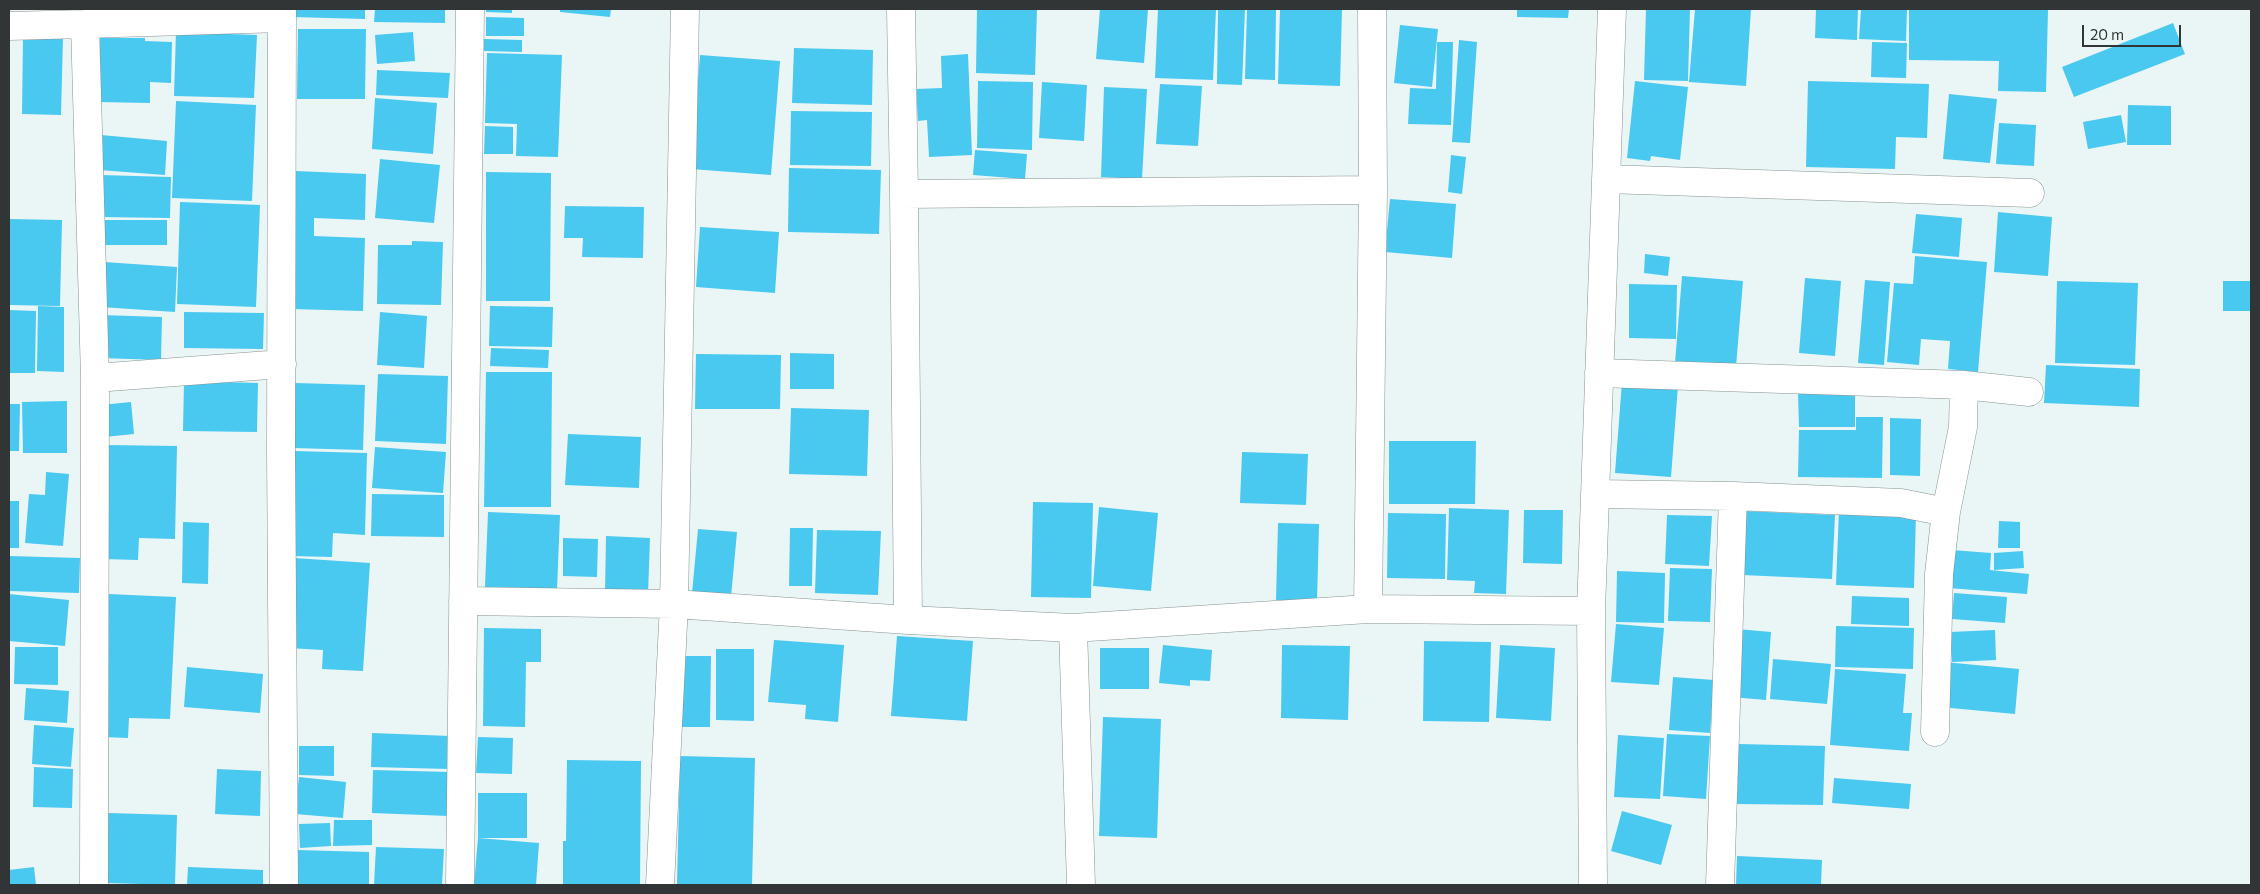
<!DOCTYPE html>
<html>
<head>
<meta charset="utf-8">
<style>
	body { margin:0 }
	#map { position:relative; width:2260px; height:894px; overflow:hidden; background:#eaf6f5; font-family:Commissioner,sans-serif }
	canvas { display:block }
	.frame { position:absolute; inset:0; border:10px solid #313535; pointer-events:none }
	.scale { position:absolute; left:2082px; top:25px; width:99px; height:22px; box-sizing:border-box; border:2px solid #313535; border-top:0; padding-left:6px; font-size:15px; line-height:18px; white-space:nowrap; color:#313535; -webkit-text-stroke:4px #eaf6f5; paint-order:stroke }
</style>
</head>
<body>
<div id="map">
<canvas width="2260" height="894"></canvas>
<div class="frame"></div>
<div class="scale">20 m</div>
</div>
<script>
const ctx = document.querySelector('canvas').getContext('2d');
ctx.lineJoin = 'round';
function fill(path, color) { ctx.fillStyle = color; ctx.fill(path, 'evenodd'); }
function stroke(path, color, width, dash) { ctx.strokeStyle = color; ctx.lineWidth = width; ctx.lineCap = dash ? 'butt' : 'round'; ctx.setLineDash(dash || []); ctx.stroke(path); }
fill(new Path2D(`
	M293,9H365V19L292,17Z
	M375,9H445V23L374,22Z
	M486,9H512V13L486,12Z
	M560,9H611L610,17L560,12Z
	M977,9H1037L1035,75L976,73Z
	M1100,9H1148L1144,63L1096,59Z
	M1158,9H1216L1213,80L1155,78Z
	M1218,9H1245L1242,85L1217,84Z
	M1247,9H1276L1275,80L1245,79Z
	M1280,9H1342L1340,86L1278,84Z
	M1517,9H1569L1568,18L1517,17Z
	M1646,9H1690L1688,81L1644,80Z
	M1695,9H1751L1746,86L1689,82Z
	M1816,9H1858L1857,40L1815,38Z
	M1861,9H1907L1906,41L1859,39Z
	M1909,9H2048L2046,92L1998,91L1999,61L1909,60Z
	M486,17L524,18V36H486Z
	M2173,23L2185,54L2074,97L2062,67Z
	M1400,25L1438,29L1432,87L1394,83Z
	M298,29H366L365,99H297Z
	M176,32L257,35L254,98L174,96Z
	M413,32L415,61L377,64L375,35Z
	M23,36L63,37L61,115L22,114Z
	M98,38H145V41L172,42L171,83L150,82V103L97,102Z
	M484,39L522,40V52L484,51Z
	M1459,40L1477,42L1470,143L1452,142Z
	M1437,42H1453L1451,125L1408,124L1410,88L1436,89Z
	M1872,42L1907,43L1906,78L1871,77Z
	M794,48L873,50L872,105L792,103Z
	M487,53L562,55L558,157L516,156L517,124L485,123Z
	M968,54L972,155L929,157L927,120L918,121L916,89L942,88L941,56Z
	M700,55L780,61L771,175L691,169Z
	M377,70L450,73L448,98L376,95Z
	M978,81L1033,82L1032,150L977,148Z
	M1635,81L1688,87L1680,160L1651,156L1650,161L1627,158Z
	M1808,81L1929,84L1927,138L1896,137L1895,169L1806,167Z
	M1042,82L1087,85L1084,141L1039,138Z
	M1160,84L1202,86L1198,146L1156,144Z
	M1104,87L1147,89L1142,179L1101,177Z
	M1949,94L1997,99L1990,163L1943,159Z
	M375,98L437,103L433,154L372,149Z
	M176,101L256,105L252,201L172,198Z
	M2128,105L2171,106V145H2127Z
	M791,111L872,112L871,166L790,165Z
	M2121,115L2126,142L2088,149L2083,122Z
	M1999,123L2036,125L2034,166L1996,164Z
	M485,126L513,127V154H484Z
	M101,135L167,141L165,175L99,170Z
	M975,150L1027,154L1025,179L973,175Z
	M1451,155L1466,157L1462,194L1448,192Z
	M380,159L440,165L434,223L375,218Z
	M789,168L881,170L879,234L788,232Z
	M296,171L366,174L365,220L314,218V236L365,238L363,311L291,309Z
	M486,172L551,173L550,301H486Z
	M100,175L171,177L170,218L99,217Z
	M1390,199L1456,204L1452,258L1385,252Z
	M180,202L260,205L256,307L177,304Z
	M565,206L644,207L643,258L582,257L583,238H564Z
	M1998,212L2052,217L2048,276L1994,272Z
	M1916,214L1962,218L1959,257L1912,253Z
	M9,219L62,220L60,306L9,305Z
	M103,220H167V245H103Z
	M700,227L779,232L775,293L696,287Z
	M412,241L443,242L441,305L377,304L378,245H412Z
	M1645,254L1670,257L1668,276L1644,273Z
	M1915,256L1987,262L1978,372L1948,369L1950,341L1921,339L1919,365L1887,362L1894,283L1913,284Z
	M104,262L177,267L175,312L101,307Z
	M1682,276L1743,281L1736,367L1675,363Z
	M1805,278L1841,281L1835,356L1799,353Z
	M1865,280L1890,282L1884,365L1858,363Z
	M2057,281L2138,283L2135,365L2055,363Z
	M2223,281H2251V311H2223Z
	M1629,284L1677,285L1676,339L1629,338Z
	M38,306L64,307V372L37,371Z
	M490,306L553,307L552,347L489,346Z
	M9,310L36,311L35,373H9Z
	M184,312L264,313L263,349L184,348Z
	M380,312L427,316L424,368L377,365Z
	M101,315L162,317L161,360L100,358Z
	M491,348L549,350L548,368L490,366Z
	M790,353L834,354V389H790Z
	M696,354L781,355L780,409H695Z
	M2046,365L2140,369L2139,407L2044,403Z
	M486,372H552L551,507H484Z
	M378,374L448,376L446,444L375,441Z
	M184,381L258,383L257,432L183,431Z
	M1622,382L1678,386L1671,477L1615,473Z
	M295,383L365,385L363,450L293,448Z
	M1798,393H1855V427H1799Z
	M67,401V453H23L22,402Z
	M131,402L134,434L104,437L101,405Z
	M9,404H20L19,451H9Z
	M791,408L869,410L867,476L789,474Z
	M1856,417H1883L1882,478L1798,477L1799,430H1856Z
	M1890,418L1921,419L1920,476L1890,475Z
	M568,434L641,437L639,488L565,485Z
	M1389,441H1476L1475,504H1389Z
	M106,445L177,446L175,539L139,538L138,560L103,559Z
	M375,447L446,452L443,493L372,488Z
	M294,451L367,453L365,535L333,533L332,557L290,556Z
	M1242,452L1308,454L1306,505L1240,503Z
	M46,472L69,474L63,546L25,543L29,494L45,495Z
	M372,494L444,495V537L371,536Z
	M9,501H19V548H9Z
	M1033,502L1093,503L1091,598L1031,597Z
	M1099,507L1158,513L1151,591L1093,586Z
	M1449,508L1509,510L1506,594L1474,593L1475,581L1447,580Z
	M1524,510H1563L1562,564L1523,563Z
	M1839,510L1916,512L1914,588L1836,585Z
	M1744,511L1835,515L1832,579L1742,575Z
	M488,512L560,515L557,590L485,587Z
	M1388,513L1446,514L1445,579L1387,578Z
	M1667,515L1712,516L1709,566L1665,564Z
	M1999,521L2020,522V548H1998Z
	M183,522L209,523L208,584L182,583Z
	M1278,523L1319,524L1317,602L1276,600Z
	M790,528H813L812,586H789Z
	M698,529L737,532L731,597L692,593Z
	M817,530L881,531L878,595L815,593Z
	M606,536L650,538L648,595L605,594Z
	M563,538L598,539L597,577L563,576Z
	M1952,550L1991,553L1990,570L2029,574L2027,594L1948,588Z
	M2023,551L2024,568L1994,570V553Z
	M9,556L80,558L79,593L9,591Z
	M294,558L370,563L363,671L322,669L323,650L288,648Z
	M1670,568L1712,569L1710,622L1668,621Z
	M1617,571L1665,573L1664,623L1616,622Z
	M1954,593L2007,597L2005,623L1952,619Z
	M9,594L69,600L65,646L9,641Z
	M108,594L176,597L170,719L129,718L128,738L102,737Z
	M1852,596L1909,598V626L1851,624Z
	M1616,624L1664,628L1659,685L1611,682Z
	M1836,626L1914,628L1913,669L1835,667Z
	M484,628L541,629V662H526L525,727L483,726Z
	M1737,629L1771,632L1766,700L1731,697Z
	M1995,630L1996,660L1952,662L1950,632Z
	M897,636L973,641L967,721L891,716Z
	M774,640L844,645L838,722L805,719L806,705L768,702Z
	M1424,641L1491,642L1489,722L1423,721Z
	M1163,645L1212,650L1210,681L1190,680V686L1159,683Z
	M1282,645L1350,646L1348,720L1281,718Z
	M1500,645L1555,648L1551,721L1496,718Z
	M15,647H58V685L14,684Z
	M1100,648H1149V689H1100Z
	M716,649H754V721L716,720Z
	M677,656H711L710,727H677Z
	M1773,659L1831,664L1827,704L1770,699Z
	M1944,662L2019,669L2015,714L1940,707Z
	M187,667L263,674L260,713L184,707Z
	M1835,669L1906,674L1903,713H1912L1909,751L1830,745Z
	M1673,677L1714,680L1710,733L1669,730Z
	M26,688L69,691L67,723L24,720Z
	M1103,717L1161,719L1157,838L1099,836Z
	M34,725L74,728L71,767L32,764Z
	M372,733L450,736L449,769L371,767Z
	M1667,734L1710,736L1706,799L1663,796Z
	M1618,735L1664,738L1660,799L1614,797Z
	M478,737L513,738L512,774L476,773Z
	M1738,744L1825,746L1823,805L1737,804Z
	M299,746H334V776L299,775Z
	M680,756L755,758L752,885H677Z
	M567,760L641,761L640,885H563V841H566Z
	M34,767L73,769L72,808L33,807Z
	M217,769L261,771L260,816L215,814Z
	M373,770L450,772L449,816L372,813Z
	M299,777L346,782L343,818L295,814Z
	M1834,778L1911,784L1909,809L1832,803Z
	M478,793H527V838H478Z
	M1622,811L1672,825L1661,865L1611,851Z
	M108,813L177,815L175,885L106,883Z
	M334,820H372V845L333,846Z
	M330,823L331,846L300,848L299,824Z
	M478,838L539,843L536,885H474Z
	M376,847L444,849L442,885H374Z
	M297,850L369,852V885H297Z
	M1737,856L1822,860L1821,885H1736Z
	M34,867L36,885H9V870Z
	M188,867L263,870V885H187Z`), '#49c8f0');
const minor = new Path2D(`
	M282,9L281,451L284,885
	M685,9L674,604L908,620L1073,628L1368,609L1591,611
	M901,9L904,194
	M9,26L85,24
	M1606,179L2030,193
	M1599,373L1964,385L2029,392
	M95,378L282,364
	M1595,494L1733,496L1901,503L1946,512L1939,574L1935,732
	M1946,512L1963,427L1964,385
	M463,601L674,604L660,885
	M1368,609L1373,190L1372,9
	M908,620L904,194L1373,190
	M1073,628L1081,885
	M94,885L95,378L85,24L282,18
	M460,885L470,9
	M1593,885L1591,611L1612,9
	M1720,885L1733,496`);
stroke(minor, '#879291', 29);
stroke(minor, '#fff', 28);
</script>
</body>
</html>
